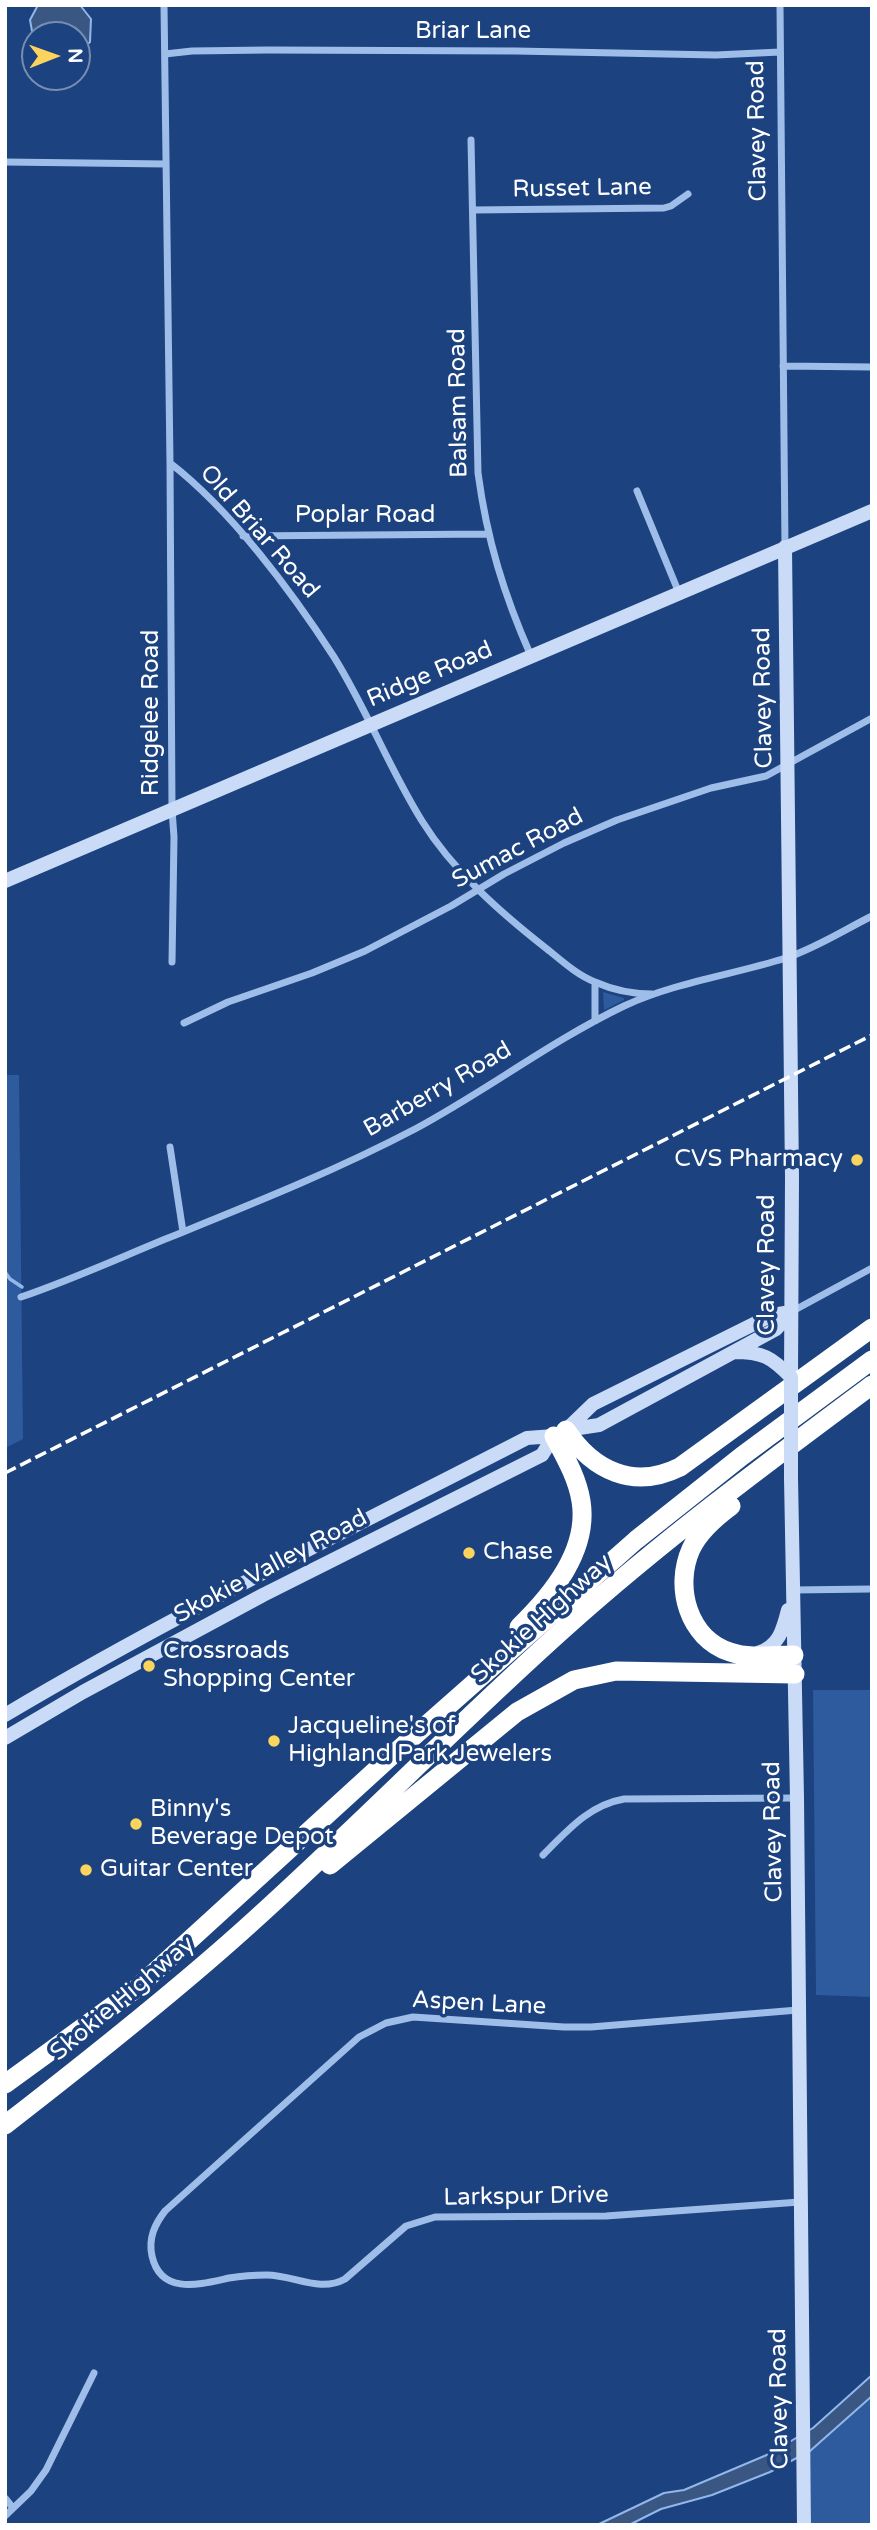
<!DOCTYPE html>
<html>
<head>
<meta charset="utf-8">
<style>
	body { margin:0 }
	#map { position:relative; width:877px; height:2530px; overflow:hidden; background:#1c427f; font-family:"Varela Round",sans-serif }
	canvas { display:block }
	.frame { position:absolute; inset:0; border:7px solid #fff; pointer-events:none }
	.north { position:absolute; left:21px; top:21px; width:70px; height:70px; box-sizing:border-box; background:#1c427f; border:2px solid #778eb2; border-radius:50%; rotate:89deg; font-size:19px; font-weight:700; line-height:28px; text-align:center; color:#fff }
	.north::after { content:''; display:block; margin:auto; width:24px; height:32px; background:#fad45c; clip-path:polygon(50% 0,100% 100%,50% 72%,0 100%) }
</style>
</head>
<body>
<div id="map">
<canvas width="877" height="2530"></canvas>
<div class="frame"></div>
<div class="north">N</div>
</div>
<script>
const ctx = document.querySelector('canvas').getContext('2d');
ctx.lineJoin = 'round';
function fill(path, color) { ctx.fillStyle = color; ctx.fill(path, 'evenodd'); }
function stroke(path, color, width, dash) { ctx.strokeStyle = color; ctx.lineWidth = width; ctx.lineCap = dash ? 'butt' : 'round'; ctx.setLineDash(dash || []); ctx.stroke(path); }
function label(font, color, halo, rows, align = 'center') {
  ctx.font = font + ' "Varela Round",sans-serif'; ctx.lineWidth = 7; ctx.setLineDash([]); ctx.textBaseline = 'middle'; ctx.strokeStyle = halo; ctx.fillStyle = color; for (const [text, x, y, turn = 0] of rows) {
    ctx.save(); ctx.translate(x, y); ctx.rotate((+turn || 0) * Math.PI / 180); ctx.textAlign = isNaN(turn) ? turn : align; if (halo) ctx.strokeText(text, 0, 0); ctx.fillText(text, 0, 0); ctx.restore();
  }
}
fill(new Path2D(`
	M603,992L624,998V1000L604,1010Z
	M5,1075H19L23,1439L5,1448Z
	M813,1690H872V1997L816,1995Z
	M872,2396V2525H811L810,2451Z`), '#2e5b9e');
const water = new Path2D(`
	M38,5H80L91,19L90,42L81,50H77V35H36L32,31L30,20Z
	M872,2375V2396L810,2451L770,2472L712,2495L661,2509L629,2525H597L664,2493L684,2490L769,2454L813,2428Z`);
fill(water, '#3a5784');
stroke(water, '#92b7eb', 2);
stroke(new Path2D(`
	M5,1272L10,1279L22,1287`), '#92b7eb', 3.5);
stroke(new Path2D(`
	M164,5L170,463C231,510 292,592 334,657C367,710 389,768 422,821C453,871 501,913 547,949C562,961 577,975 595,982C613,990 633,994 652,994
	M780,5L785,547
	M165,54L192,51L267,50L516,51L716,55L780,52
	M471,140L478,473C487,540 504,595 531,656
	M5,162L166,164
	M473,210L664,208L671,206L688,194
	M783,366L872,367
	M170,463L172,810L174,837L172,962
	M637,491L679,593
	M243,536L487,534
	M595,982V1021
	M184,1023L228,1002L312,973L365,951L451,906L504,874L564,843L617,820L711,788L766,776L872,718
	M170,1147L183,1232
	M21,1297C71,1280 119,1258 168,1238C252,1204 335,1171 415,1129C486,1091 551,1041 624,1006C676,982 732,975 786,958C816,948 844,930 872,916
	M791,1312L872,1268
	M793,1590L872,1589
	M543,1855C567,1831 589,1805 624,1799L797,1798
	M798,2010L591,2027H564L413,2017L386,2023L359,2037L165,2211C155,2224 148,2238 152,2256C161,2296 201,2284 229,2278C241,2276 254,2275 267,2275C293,2275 320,2293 345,2279L406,2226L435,2217L606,2216L800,2202
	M5,2498L13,2508
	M5,2516L31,2491L46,2470L94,2373`), '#9fbde9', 7);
stroke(new Path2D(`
	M785,547L792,1178L791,1377
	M5,881L872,511
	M734,1352C763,1352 771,1357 791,1377
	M566,1430L599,1425L776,1329L791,1312
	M791,1478L797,1798L804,2525
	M758,1653C779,1646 783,1630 788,1610
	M5,1715C175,1614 352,1528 527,1438L554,1436L566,1430L593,1404L772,1315L791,1312
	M5,1738L83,1692L263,1595L542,1455L554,1436`), '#cadbf7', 14);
stroke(new Path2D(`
	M566,1430C593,1471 634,1490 680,1467L872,1328
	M731,1506C716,1517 699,1532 691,1549C674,1587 688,1638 730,1652C750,1659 773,1655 794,1655
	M519,1627C552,1595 589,1550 581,1501C577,1477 565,1457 554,1436
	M330,1865L517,1712L574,1680L616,1671L795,1674
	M5,2084L137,1988L388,1759L636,1540L742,1456L872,1360
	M5,2125C85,2063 165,2000 240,1933C351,1834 455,1726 566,1627C663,1540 767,1463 872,1385`), '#fff', 19);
stroke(new Path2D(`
	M5,1473L872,1035`), '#fff', 3.5, [12, 5]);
stroke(new Path2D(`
	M791,1377V1478`), '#cadbf7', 14);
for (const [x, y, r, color] of [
	[857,1160,7,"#fad45c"],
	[469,1553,7,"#fad45c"],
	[149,1666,7,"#fad45c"],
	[274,1741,7,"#fad45c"],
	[136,1824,7,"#fad45c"],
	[86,1870,7,"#fad45c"]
]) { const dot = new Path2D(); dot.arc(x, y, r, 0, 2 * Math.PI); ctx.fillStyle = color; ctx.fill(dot); stroke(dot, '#1c427f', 2.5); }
label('24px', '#fff', '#1c427f', [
	["Briar Lane",473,32],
	["Clavey Road",758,131,-91],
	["Russet Lane",582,189,-1],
	["Balsam Road",459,403,-91],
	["Poplar Road",365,516],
	["Old Briar Road",259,532,49],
	["Ridge Road",430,675,-23],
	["Clavey Road",764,698,-91],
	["Ridgelee Road",152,713,-90],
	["Sumac Road",518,849,-28],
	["Barberry Road",438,1090,-30],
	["Clavey Road",768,1265,-90],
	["Skokie Valley Road",271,1567,-28],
	["Skokie Highway",542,1619,-42],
	["Clavey Road",774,1832,-91],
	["Skokie Highway",123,1999,-40],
	["Aspen Lane",479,2004,3],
	["Larkspur Drive",526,2197,-1],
	["Clavey Road",780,2399,-91]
]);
label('24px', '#fff', '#1c427f', [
	["CVS Pharmacy",843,1160,"right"],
	["Chase",483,1553],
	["Crossroads",163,1652],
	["Shopping Center",163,1680],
	["Jacqueline's of",288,1727],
	["Highland Park Jewelers",288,1755],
	["Binny's",150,1810],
	["Beverage Depot",150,1838],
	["Guitar Center",100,1870]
], 'left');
</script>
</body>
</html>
